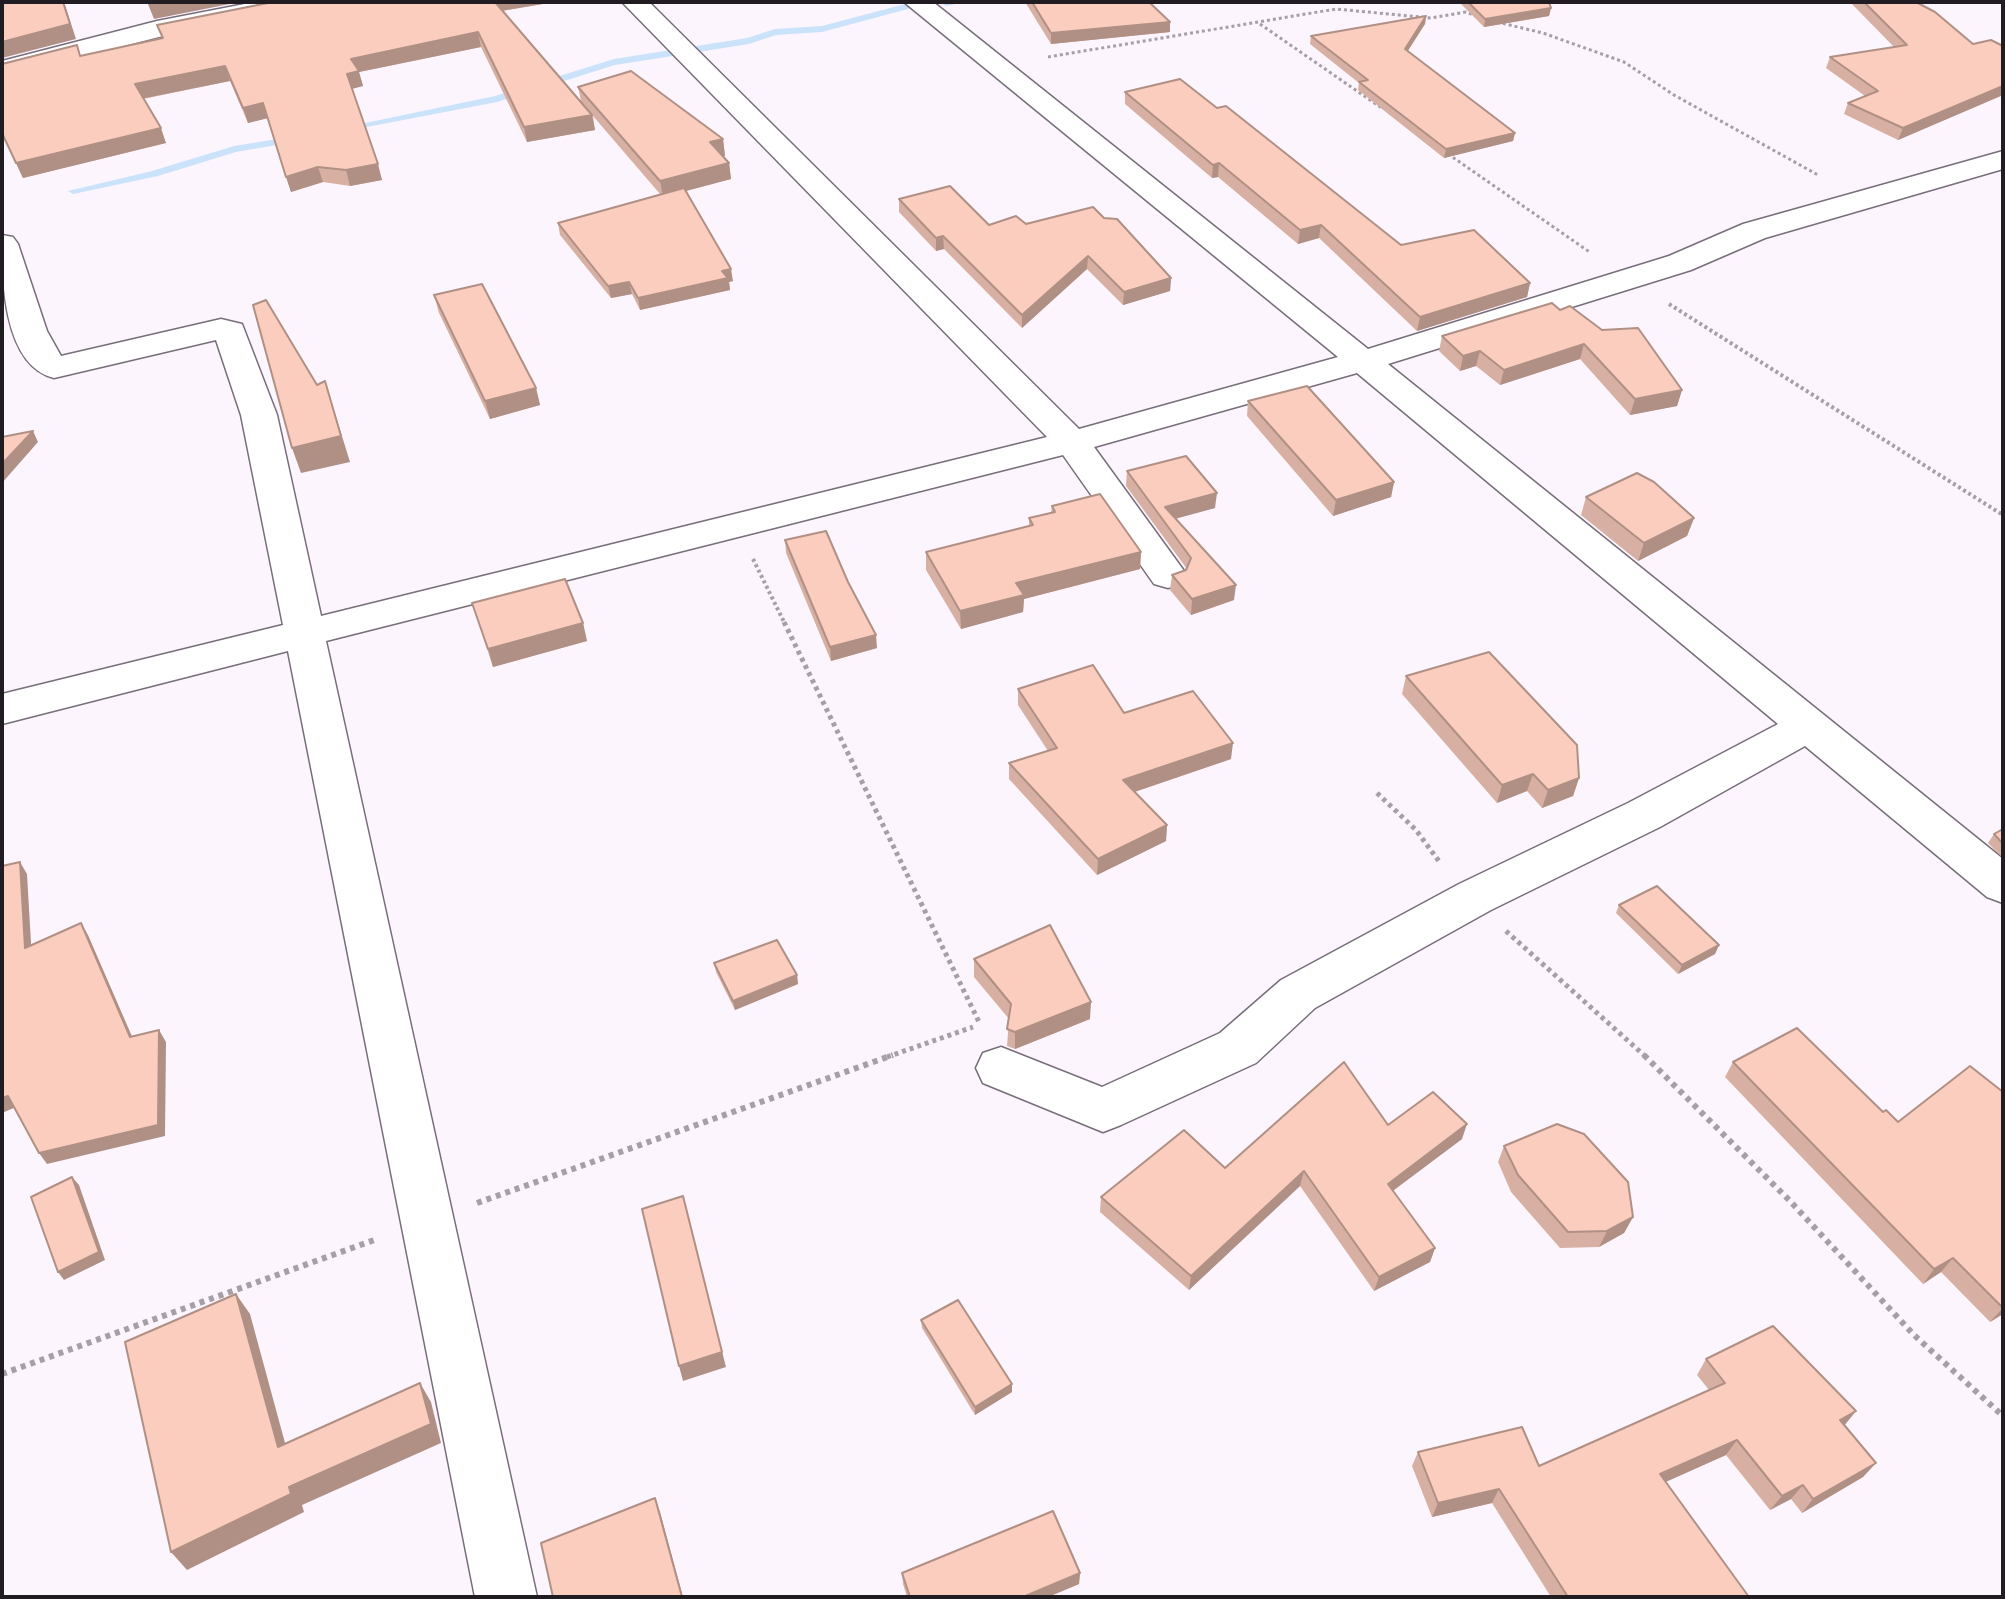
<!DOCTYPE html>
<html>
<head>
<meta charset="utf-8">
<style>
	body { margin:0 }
	#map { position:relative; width:2005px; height:1599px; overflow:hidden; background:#fdf5fe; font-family:"Space Grotesk",sans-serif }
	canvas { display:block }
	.frame { position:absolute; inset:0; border:4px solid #211c21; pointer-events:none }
</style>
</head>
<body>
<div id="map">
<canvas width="2005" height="1599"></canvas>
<div class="frame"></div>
</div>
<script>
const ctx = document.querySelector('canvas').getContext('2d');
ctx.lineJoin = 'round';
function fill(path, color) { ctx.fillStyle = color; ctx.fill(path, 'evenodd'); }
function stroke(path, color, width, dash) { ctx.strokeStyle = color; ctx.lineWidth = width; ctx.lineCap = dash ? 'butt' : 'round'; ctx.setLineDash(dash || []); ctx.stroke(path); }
fill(new Path2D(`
	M966,2L946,6L941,3L942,2Z
	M905,4L910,7L908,9L822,32L776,35L749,44L615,65L497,102L346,131L341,128L495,96L614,59L747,38L775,29L822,26Z
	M296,136L301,139L300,141L236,152L158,176L73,194L68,191L152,171L234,146Z`), '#cae3fb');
const minor = new Path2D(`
	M255,2H307L294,10L159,37L2,77V61L157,21Z
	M622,2H649L1079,429L1338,357L904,2H933L1368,349L1669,256L1743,224L2003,151V169L1765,238L1691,270L1388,364L2003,859V903L1987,897L1805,746L1660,827L1491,910L1315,1008L1256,1063L1121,1125L1103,1132L983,1083L976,1068L983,1053L1001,1047L1102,1087L1220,1033L1281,980L1459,884L1628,803L1778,724L1357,373L1094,447L1187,575L1182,584L1168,588L1154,584L1063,455L326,641L537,1597H475L288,651L2,724V694L283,625L241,415L216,340L54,378C2,365 2,276 2,235L13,237L18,244L47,331L61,356L221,319L242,324L277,415L321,616L1047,437Z`);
stroke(minor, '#786d7a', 3);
stroke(new Path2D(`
	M1497,22L1543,33L1624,62L1674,95L1818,175
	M1260,24L1383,109
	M1048,57L1336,9L1431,18L1466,12L1476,16
	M1448,154L1591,253`), '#a69fa6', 3, [3, 3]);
stroke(new Path2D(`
	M1669,304L2003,515
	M753,559L785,624`), '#a69fa6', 4, [3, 3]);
stroke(new Path2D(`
	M784,622L980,1024
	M1377,793L1416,830L1441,864
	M1506,931L1646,1057
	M887,1057L973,1027`), '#a69fa6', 5, [4, 4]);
stroke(new Path2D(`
	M1644,1055L1790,1201L1914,1335L2003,1416
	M477,1203L893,1055
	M2,1374L377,1239`), '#a69fa6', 6, [5, 5]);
fill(minor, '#fff');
fill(new Path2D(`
	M273,2H555L502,11L581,101L578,87L723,139L725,156H723L729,163L731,179L686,191L733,281L729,282L730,290L640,310L632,294L611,298L560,235L558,223L660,194L593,116L595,130L527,142L481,47L359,72L363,86L352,88L382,180L350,186L323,182L291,192L268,118L248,123L230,81L143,99L166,143L23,178L2,134V64L81,56L162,38L157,25Z
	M1025,2H1149L1170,22V32L1051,44Z
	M1459,2H1549L1551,8L1549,16L1484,27Z
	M1850,2H1916L1973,44L2003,46V95L1898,140L1844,114L1848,103L1865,96L1826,68L1830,57L1894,47Z
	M1426,16L1425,24L1407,51L1515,133L1513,141L1444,158L1358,90L1359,83L1310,44L1311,36Z
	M1125,92L1217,108L1401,245L1530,283L1527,297L1417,331L1319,238L1298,244L1218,177L1212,178L1125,104Z
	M899,199L989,225L1104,218L1171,278L1170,291L1123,305L1087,269L1022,328L944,249L936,251L899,212Z
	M434,295L536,388L540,405L490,419L439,313Z
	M1560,310L1682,390L1677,406L1630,415L1580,359L1500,385L1476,366L1460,371L1439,351L1442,336Z
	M1248,401L1394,482L1391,497L1333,516L1247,416Z
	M1127,471L1215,508L1176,518L1234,600L1191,615L1170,590L1172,575L1187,569L1126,486Z
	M1586,497L1694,518L1687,536L1638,561L1581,515Z
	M1052,506L1141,552L1140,569L1024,599L1023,612L961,629L926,570V552L1029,526V518L1051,513Z
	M785,540L848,582L877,648L831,661L786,553Z
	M472,603L583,623L587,641L493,667Z
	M1406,676L1579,778L1573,796L1542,808L1527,791L1497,803L1402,694Z
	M1018,689L1124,713L1231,759L1135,792L1167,825L1166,841L1097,875L1009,779V763L1048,751L1018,705Z
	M2003,829V858L1988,843L1994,834Z
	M1619,905L1719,945L1715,954L1678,974L1616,913Z
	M974,959L1090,1019L1015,1049L1007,1046L1009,1019L974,977Z
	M714,963L797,975L798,984L735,1010L716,972Z
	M1733,1062L1883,1112L1898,1122L2003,1092V1314L1990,1322L1941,1272L1923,1284L1725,1077Z
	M1388,1125L1462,1139L1393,1191L1435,1248L1430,1262L1374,1291L1300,1186L1189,1290L1100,1212L1101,1197L1225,1168Z
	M1504,1146L1633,1217L1624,1233L1599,1247L1560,1248L1511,1192L1498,1162Z
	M921,1320L1012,1392L975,1415L922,1328Z
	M1706,1359L1856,1411L1844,1425L1876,1463L1863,1477L1802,1513L1791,1499L1770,1510L1726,1455L1665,1482L1749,1597H1551L1492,1503L1432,1517L1412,1466L1418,1452L1539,1466L1709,1390L1697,1375Z
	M902,1573H1080L1079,1584L1048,1597H907L903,1584Z`), '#d8b0a3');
fill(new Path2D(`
	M64,2L76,39L2,58V42Z
	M161,2H240L154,19L148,4Z
	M492,2H555L494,12Z
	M1551,8L1549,16L1484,27L1485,19Z
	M1426,16L1425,24L1404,57L1405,49Z
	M1170,22V32L1051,44V33Z
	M478,32L481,47L359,72L363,86L352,89L347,74L351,59Z
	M225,66L230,81L140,99L135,84Z
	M2003,86V95L1898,140L1903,128Z
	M263,103L268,118L248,123L243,108Z
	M592,115L595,130L527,142L524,127Z
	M161,128L166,143L23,178L16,163Z
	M1515,133L1513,141L1444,158L1446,149Z
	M723,139L725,156L712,159L710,142Z
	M729,163L731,179L663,197L660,181Z
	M1219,163L1218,177L1212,178L1213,165Z
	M378,164L382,180L350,186L346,170Z
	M318,167L323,182L291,192L286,177Z
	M1321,225L1319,238L1298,244L1300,230Z
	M943,236L944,249L936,251V238Z
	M1088,256L1087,269L1022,328V315Z
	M731,269L733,281L729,282L730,290L640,310L638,298Z
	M1171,278L1170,291L1123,305L1124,292Z
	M629,282L632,294L611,298L608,286Z
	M1530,283L1527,297L1417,331L1420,317Z
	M1584,344L1580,359L1500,385L1504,370Z
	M1480,351L1476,366L1460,371L1463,356Z
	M325,381L350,462L301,473L292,448Z
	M536,388L540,405L490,419L485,401Z
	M1682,390L1677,406L1630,415L1635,399Z
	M33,431L38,442L2,483V464Z
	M1394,482L1391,497L1333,516L1336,500Z
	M1217,493L1215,508L1164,522L1165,507Z
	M1694,518L1687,536L1638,561L1644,543Z
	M1141,552L1140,569L1024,599L1023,612L961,629L960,611L1016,583Z
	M1236,585L1234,600L1191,615L1192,599Z
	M583,623L587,641L493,667L488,649Z
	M876,635L877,648L831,661L830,647Z
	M1233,743L1231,759L1122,796L1123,780Z
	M1533,774L1527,791L1497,803L1502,785Z
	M1579,778L1573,796L1542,808L1548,790Z
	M1167,825L1166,841L1097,875L1098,859Z
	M20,862L27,874L32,960L25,948Z
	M81,923L88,935L137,1048L130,1037Z
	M1719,945L1715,954L1678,974L1682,965Z
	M797,975L798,984L735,1010L733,1001Z
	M1091,1002L1090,1019L1015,1049V1032Z
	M159,1030L166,1042L165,1136L47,1164L39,1153Z
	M8,1096L16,1107L2,1113V1098Z
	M1467,1124L1462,1139L1383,1198L1388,1184Z
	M1304,1171L1300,1186L1189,1290L1191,1276Z
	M72,1177L79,1185L105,1260L64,1280L58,1272Z
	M683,1196L726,1367L683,1381L679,1366Z
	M1633,1217L1624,1233L1599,1247L1607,1231Z
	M1435,1248L1430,1262L1374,1291L1379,1277Z
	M1953,1258L1941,1272L1923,1284L1934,1269Z
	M236,1294L250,1314L291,1465L278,1447Z
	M2003,1308V1314L1990,1322Z
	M420,1383L431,1402L441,1443L302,1505L304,1512L187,1570L171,1552L289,1487Z
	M1012,1384V1392L975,1415V1407Z
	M1856,1411L1844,1426L1840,1420Z
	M1737,1440L1726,1455L1650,1489L1660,1474Z
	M1876,1463L1863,1477L1802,1513L1813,1499Z
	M1803,1485L1791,1499L1770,1510L1782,1496Z
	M1499,1489L1492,1503L1432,1517L1438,1503Z
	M655,1498L660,1512L683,1597H682Z
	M1080,1573L1079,1584L1048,1597H1023Z`), '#b09085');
const building = new Path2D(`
	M2,2H63L70,24L2,42Z
	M273,2H495L592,115L524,127L478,32L351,59L359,71L347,74L378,164L346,170L318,167L286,177L263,103L243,108L225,66L135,84L161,128L16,163L2,133V64L77,45L80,56L163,38L157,25Z
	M1032,2H1149L1170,22L1051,33Z
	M1468,2H1549L1551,8L1485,19Z
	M1864,2H1916L1935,12L1973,44L1991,40L2003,46V86L1903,128L1848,103L1878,91L1830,57L1907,45Z
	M1426,16L1405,49L1515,133L1446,149L1359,82L1368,80L1311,36Z
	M631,71L723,139L710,142L729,163L660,181L578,87Z
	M1180,79L1217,108L1226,106L1401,245L1474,230L1530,283L1420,317L1321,225L1300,230L1219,163L1213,165L1125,92Z
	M950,186L989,225L1016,216L1026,224L1093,207L1104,218L1117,219L1171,278L1124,292L1088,256L1022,315L943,236L936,238L899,199Z
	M684,188L731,269L722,271L728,278L638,298L629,282L608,286L558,223Z
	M482,284L536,388L485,401L434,295Z
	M266,300L317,385L325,381L341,436L292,448L253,305Z
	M1552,303L1560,310L1570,306L1602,330L1638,328L1682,390L1635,399L1584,344L1504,370L1480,351L1463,356L1442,336Z
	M1307,386L1394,482L1336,500L1248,401Z
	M33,431L2,464V437Z
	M1186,456L1217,493L1165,507L1236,585L1192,599L1172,575L1186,570L1191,558L1127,471Z
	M1637,473L1654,482L1694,518L1644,543L1586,497Z
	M1100,494L1141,552L1016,583L1024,595L960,611L926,552L1033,525L1029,518L1055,512L1052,506Z
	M826,531L848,582L876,635L830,647L785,540Z
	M565,579L583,623L488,649L472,603Z
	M1489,652L1577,745L1579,778L1548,790L1533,774L1502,785L1406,676Z
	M1093,665L1124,713L1193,691L1233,743L1123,780L1167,825L1098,859L1009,763L1057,748L1018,689Z
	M2003,829V844L1994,834Z
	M20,862L25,948L81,923L130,1037L159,1030L158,1125L39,1153L8,1096L2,1098V866Z
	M1657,886L1719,945L1682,965L1619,905Z
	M1050,925L1091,1002L1015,1032L1007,1029L1011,1004L974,959Z
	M777,940L797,975L733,1001L714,963Z
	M1797,1028L1883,1112L1886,1110L1898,1122L1970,1066L2003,1092V1308L1953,1258L1934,1269L1733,1062Z
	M1344,1062L1388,1125L1433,1092L1467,1124L1388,1184L1435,1248L1379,1277L1304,1171L1191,1276L1101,1197L1184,1130L1225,1168Z
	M1557,1124L1584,1134L1628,1182L1633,1217L1607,1231L1568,1232L1518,1175L1504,1146Z
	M72,1177L99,1252L58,1272L31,1197Z
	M683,1196L722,1352L679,1366L642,1209Z
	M236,1294L278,1447L420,1383L431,1424L289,1487L291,1494L171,1552L125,1342Z
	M958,1300L1012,1384L975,1407L921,1320Z
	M1773,1326L1856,1411L1840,1420L1876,1463L1813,1499L1803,1485L1782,1496L1737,1440L1660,1474L1749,1597H1568L1499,1489L1438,1503L1418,1452L1522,1427L1539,1466L1725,1383L1706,1359Z
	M655,1498L682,1597H553L541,1543Z
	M1053,1511L1080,1573L1023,1597H910L902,1573Z`);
fill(building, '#fbcdbe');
stroke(building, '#b09085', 2);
</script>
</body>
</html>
